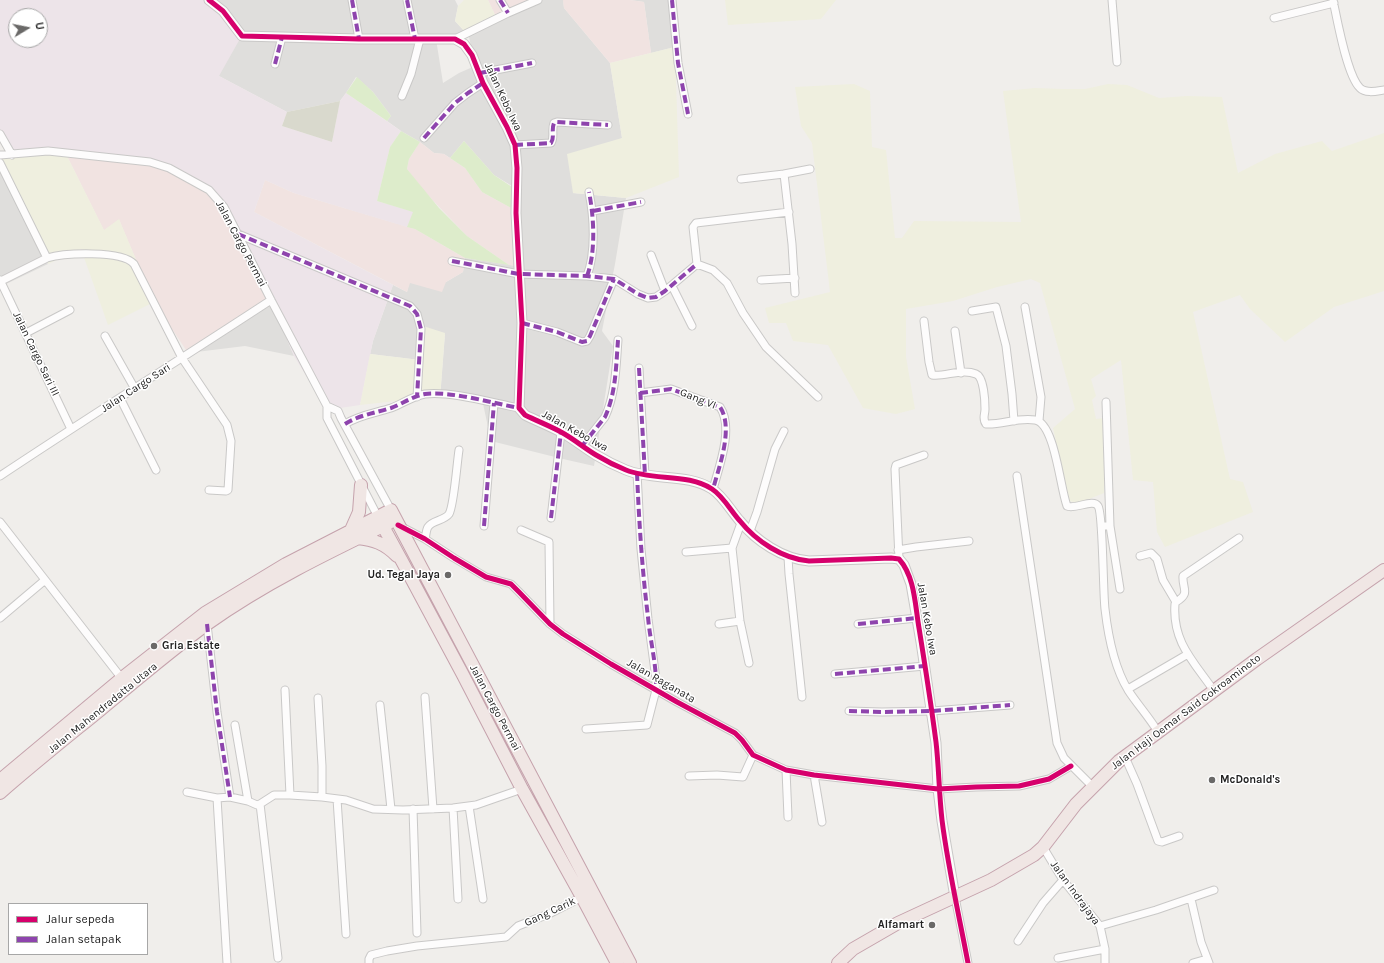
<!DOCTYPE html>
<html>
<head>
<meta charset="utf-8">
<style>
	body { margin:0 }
	#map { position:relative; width:1384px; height:963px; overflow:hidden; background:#f0eeeb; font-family:Karla,sans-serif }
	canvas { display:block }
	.legend { position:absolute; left:8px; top:903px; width:140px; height:52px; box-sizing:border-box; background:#fff; border:1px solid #a7a7a7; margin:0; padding:5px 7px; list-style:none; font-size:12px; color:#222 }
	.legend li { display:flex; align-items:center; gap:8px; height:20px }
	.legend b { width:20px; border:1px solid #a7a7a7 }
	.north { position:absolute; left:8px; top:8px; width:40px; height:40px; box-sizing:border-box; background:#fff; border:1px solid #a7a7a7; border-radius:50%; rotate:80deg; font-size:11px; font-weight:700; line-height:16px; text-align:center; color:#222 }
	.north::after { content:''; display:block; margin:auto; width:14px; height:18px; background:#6a6968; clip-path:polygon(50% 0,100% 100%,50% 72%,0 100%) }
</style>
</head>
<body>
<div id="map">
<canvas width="1384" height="963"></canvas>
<ul class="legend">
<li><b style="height:5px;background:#d6006c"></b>Jalur sepeda</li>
<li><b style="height:5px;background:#8e44ad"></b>Jalan setapak</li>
</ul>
<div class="north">U</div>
</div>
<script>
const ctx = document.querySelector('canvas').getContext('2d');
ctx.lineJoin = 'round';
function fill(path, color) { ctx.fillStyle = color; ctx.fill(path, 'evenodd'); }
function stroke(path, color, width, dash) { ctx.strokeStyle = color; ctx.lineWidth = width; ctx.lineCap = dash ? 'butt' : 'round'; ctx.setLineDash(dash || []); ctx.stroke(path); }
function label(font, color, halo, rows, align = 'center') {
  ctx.font = font + ' Karla,sans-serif'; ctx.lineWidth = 3; ctx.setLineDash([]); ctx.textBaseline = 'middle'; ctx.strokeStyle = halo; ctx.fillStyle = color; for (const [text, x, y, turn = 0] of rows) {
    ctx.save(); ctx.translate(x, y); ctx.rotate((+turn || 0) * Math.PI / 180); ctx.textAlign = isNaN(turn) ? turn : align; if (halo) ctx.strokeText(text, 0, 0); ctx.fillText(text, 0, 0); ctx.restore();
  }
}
fill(new Path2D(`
	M205,0H455L458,6L455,21L466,33L436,39L443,83L459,73L475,66L468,32L528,2L527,0H563L564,8L610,63L622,138L573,193L626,198L615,264L602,331L613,346L594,466L563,459L491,441L482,399L440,398L445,333L420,360L370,354L373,341L393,285L407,292L409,282H446L463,272L465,258L517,266L512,186L494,175L464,141L450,158L444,154L434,153L420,142L401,131L387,121L391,116L373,92L356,77L346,93L340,101L287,112L219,76Z
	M630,0H668L675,47L651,53L644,2Z
	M0,161L48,264L2,286L0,281Z
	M272,304L294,356L245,346L188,353Z`), '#dfdedc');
fill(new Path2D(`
	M488,0H527L528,2L497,19Z
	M563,0H630L644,2L651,53L610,63L564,8Z
	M420,142L434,153L444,154L465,168L482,192L513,209L517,266L509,265L467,236L423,190L407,169L409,159Z
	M67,156L145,161L205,188L251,260L272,304L188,353L154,302L119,220L104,231Z
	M265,180L294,193L415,229L465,258L463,272L446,282L442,292L410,283L407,292L254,212Z`), '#f1e3e1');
fill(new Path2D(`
	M0,0H205L212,5L241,37L219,76L287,112L282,126L332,142L340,101L346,93L401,131L390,147L377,201L414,212L407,227L294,193L265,180L254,212L393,285L373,341L360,405L327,410L294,356L272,304L251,260L205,188L145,161L12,152L0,132ZM16,16H40V40H16Z`), '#ede4e9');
fill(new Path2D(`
	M340,101L332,142L282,126L287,112Z`), '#d9d9cd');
fill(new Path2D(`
	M464,0H488L497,19L466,33L455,21L458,6Z
	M725,0H836L821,19L728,25Z
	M675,47L679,177L626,198L573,193L567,154L622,138L610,63Z
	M854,84L870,91L872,147L886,150L895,238H902L914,221L1021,222L1003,91L1035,88L1063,89H1085L1108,84L1127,85L1159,98L1187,96L1222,97L1238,173L1275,154L1322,141L1332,151L1384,133V291L1334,307L1285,342L1250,309L1240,295L1193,312L1230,479L1243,482L1253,512L1165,547L1157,532L1153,482L1133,480L1121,360L1091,379L1096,396L1092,400L1096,419L1104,418V493L1079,503L1069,501L1053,428L1075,409L1040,283L1031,279L997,287L953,301L906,309V357L915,409L896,414L863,408L828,345L793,341L786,323H769L765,308L830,292L812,143L801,126L795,87Z
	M12,152L67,156L104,230L119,219L154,302L108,325L81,249L48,264L0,161V158Z
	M420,325L445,333L440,398H423L360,405L370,354L420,360Z`), '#efefdf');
fill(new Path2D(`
	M357,77L373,92L391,116L387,121L346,93Z
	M401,131L420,142L409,159L407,169L439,208L467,236L509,265L465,258L415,229L407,227L413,212L377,201L390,147Z
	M464,141L494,175L512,187L513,209L482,192L465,168L450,158Z`), '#ddeccb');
const minor = new Path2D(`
	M352,0L359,39
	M407,0L415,39
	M500,0L508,13
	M672,0L678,63L688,114
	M1112,0L1117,62
	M1333,0C1337,19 1347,76 1360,88C1366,94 1377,91 1384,90
	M1274,18L1334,3
	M455,39L508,13L538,0
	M275,64L282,37
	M480,73L532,63
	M402,96L411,74L420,39
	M0,134L12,155
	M424,138L455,103L468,93L483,83
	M515,145L551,143C555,137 551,130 554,123L557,122L608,125
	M0,155L48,151L150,162L169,168L209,190L224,207L271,300L327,406V418L378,517
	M0,163L47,258L1,281
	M784,174L810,169
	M741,179L784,174L792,244L795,293
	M593,211L641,202
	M238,234L410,306L417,314L421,329L417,397
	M651,255L665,291
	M47,258C64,253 122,250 134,264L182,358L227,425L231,441L228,490L226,491L209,490
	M452,261L519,274L587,276L614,279L638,294L648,298L656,297L665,291L697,264
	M697,264L713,270L727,283L743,313L766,347L818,397
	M697,264L693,227L696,223L789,212
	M587,276C596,252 594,217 589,192
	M0,280L71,429
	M761,280L795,278
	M672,286L692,326
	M1025,307L1041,397L1039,421
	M972,311L996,307L1006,346L1012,394L1014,421
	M924,321L929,362L932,375C945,377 962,368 976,374C984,377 985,401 985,409C985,415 982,419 986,424C1002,425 1018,417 1035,420C1055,423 1060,488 1067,506C1075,510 1093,498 1098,506C1103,513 1103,593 1105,609C1108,635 1114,667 1128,690C1137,704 1149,717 1158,732
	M522,323L557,332L582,342L587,341L590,336L614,279
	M955,331L961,373
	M26,333L70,310
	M105,336L135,389
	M639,368L645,475
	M640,393L671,389L720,407C734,428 719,467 713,489
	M120,398L156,470
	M327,406L338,411L341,418L391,510
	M345,424C359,415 375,413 391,408C402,404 413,396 425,394C452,391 492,403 519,408
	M582,446L605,417C616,393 616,366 618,340
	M0,476C90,416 181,359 271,300
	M1017,476L1057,743L1064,758L1092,786
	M551,518L561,432
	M0,522L123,680
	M741,523L732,548L740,621L749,663
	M400,526L425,539L454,558L486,577L511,584L519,592L550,624L563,634L611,664L677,702L735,733L742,740L753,755L786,770L814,775L938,789L976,787L1019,786L1049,779L1071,766
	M484,526L494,403
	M1101,526H1110L1106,402
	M1110,526L1120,589
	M521,530L549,542L550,624
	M750,531L757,512L775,449L784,431
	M425,539C426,536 426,530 428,527C432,520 444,521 449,514C454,506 457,462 459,450
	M898,550L916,547L969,541
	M686,552L732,548
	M1140,556L1151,553L1157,559L1163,580L1176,602
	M788,557L789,574L802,697
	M899,559L895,469L896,465L924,455
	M0,618L45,580
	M207,624L217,712L230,797
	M719,624L740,621
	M858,624L917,618
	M835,674L925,666
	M1128,689L1188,654
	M285,690L290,795
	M1214,691C1194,662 1172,642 1175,604L1176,602C1191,593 1182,589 1183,576L1239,538
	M425,697L433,809
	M318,698L322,766V797
	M380,705L391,809
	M849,711L882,712L932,711L1010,705
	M235,725L248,801
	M586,729L647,725L656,690V679L648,619L641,549L637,473
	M1125,757L1137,784L1158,841L1162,842L1179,836
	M786,770L788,817
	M814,775L822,822
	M689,776L717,775L743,777L753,755
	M187,792L217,798L230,797L248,801L257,805L260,804L274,795H290L322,797L346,800L373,809L403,810L453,808L476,805L522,789
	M217,798L227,963
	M337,799L346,934
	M260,804L278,958
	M469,806L483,899
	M453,808L458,899
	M413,809L417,933
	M1043,847L1063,880L1100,926L1105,949V963
	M955,897L968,963
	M1191,899L1201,942L1209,963
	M1100,926L1156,910L1214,890
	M1018,941L1043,903L1063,880
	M1058,958L1105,949
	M369,963V959L371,955L387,951L417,946L506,937L518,926L551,913L582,897
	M1193,963L1207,959`);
const tertiary = new Path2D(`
	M209,0L223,11L242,36L359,39H455L464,44L472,55L483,83L507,127L515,145L517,168L516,213L522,323L519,408L525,415C537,421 550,426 561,432C574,439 584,448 596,455C606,461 616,466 626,470C653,481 688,473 712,489C723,496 731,511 740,521C756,541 783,559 809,561L891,558L899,559L904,565L911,584L921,642L936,743L938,789L942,821L955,897`);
const trunk = new Path2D(`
	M378,517L403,563L463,675L522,789L582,897L617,963
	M351,530L359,512L361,485
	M357,538C374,540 384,543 397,556
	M0,780L122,678L205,613L286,564L391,510L630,963
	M0,793C33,764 67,737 100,710C135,681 170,651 207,624C263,584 327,553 389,523
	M838,963L853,949L898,923L991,880L1034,855L1043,847L1076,804L1119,761L1257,659L1384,570`);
stroke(minor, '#c9c8c7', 9);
stroke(tertiary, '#c9c8c7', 11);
stroke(trunk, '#c5a2ac', 14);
stroke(minor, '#fdfcfc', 7);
stroke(tertiary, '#fdfcfc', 9);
stroke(trunk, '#f0e6e4', 12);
stroke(new Path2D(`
	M352,0L359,39
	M407,0L415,39
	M500,0L508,13
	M672,0L678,63L688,114
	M275,64L282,37
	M480,73L532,63
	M424,138L455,103L468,93L483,83
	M515,145L551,143C555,137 551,130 554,123L557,122L608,125
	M593,211L641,202
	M238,234L410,306L417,314L421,329L417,397
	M452,261L519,274L587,276L614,279L638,294L648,298L656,297L665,291L697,264
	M587,276C596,252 594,217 589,192
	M522,323L557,332L582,342L587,341L590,336L614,279
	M639,368L645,475
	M640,393L671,389L720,407C734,428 719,467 713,489
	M345,424C359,415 375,413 391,408C402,404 413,396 425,394C452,391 492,403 519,408
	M582,446L605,417C616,393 616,366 618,340
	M637,473C639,521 642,569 648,617C650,641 657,665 656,690
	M551,518L561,432
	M484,526L494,403
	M207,624L217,712L230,797
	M858,624L917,618
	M835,674L925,666
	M849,711L882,712L932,711L1010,705`), '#8e44ad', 4, [8, 4]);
stroke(new Path2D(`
	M209,0L223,11L242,36L359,39H455L464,44L472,55L483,83L507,127L515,145L517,168L516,213L522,323L519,408L525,415C537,421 550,426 561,432C574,439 584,448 596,455C606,461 616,466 626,470C653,481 688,473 712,489C723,496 731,511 740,521C756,541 783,559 809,561L891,558L899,559C915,577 915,605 919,628C925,665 931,704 936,742C939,768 939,794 942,820C948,868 959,915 968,963
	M398,525L425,539L454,558L486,577L511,584L519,592L550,624L563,634L611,664L677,702L735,733L742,740L753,755L786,770L814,775L938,789L976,787L1019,786L1049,779L1071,766`), '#d6006c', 5);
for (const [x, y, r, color] of [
	[448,575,4,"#6a6968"],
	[154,646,4,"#6a6968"],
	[1212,780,4,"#6a6968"],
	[932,925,4,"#6a6968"]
]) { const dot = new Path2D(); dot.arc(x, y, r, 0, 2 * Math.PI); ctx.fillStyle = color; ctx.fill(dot); stroke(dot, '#fff', 1.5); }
label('11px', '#222', '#fff', [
	["Jalan Kebo Iwa",503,97,65],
	["Jalan Cargo Permai",241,244,62],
	["Jalan Cargo Sari III",36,354,64],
	["Jalan Cargo Sari",136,388,-33],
	["Gang VI",698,399,22],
	["Jalan Kebo Iwa",575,431,29],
	["Jalan Kebo Iwa",927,619,80],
	["Jalan Raganata",661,681,30],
	["Jalan Mahendradatta Utara",103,708,-39],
	["Jalan Cargo Permai",495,708,62],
	["Jalan Haji Oemar Said Cokroaminoto",1186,712,-37],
	["Jalan Indrajaya",1075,893,54],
	["Gang Carik",550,912,-25]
]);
label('bold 11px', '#222', '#fff', [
	["Ud. Tegal Jaya",440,575],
	["Gria Estate",162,646,"left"],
	["McDonald's",1220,780,"left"],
	["Alfamart",924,925]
], 'right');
</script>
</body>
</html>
